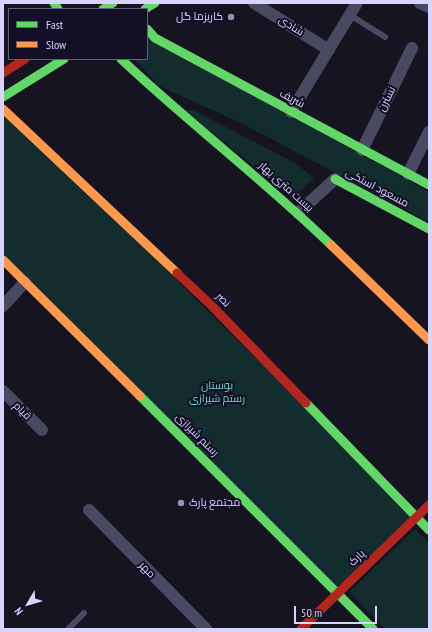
<!DOCTYPE html>
<html>
<head>
<meta charset="utf-8">
<style>
	body { margin:0 }
	#map { position:relative; width:432px; height:632px; overflow:hidden; background:#161421; font-family:"PT Sans Narrow",sans-serif }
	canvas { display:block }
	.frame { position:absolute; inset:0; border:4px solid #d9d4ff; pointer-events:none }
	.legend { position:absolute; left:8px; top:8px; width:140px; height:52px; box-sizing:border-box; background:#130f26; border:1px solid #625e7d; margin:0; padding:5px 7px; list-style:none; font-size:12px; color:#d9d4ff }
	.legend li { display:flex; align-items:center; gap:8px; height:20px }
	.legend b { width:20px; border:1px solid #625e7d }
	.north { position:absolute; left:8px; top:584px; width:40px; height:40px; -webkit-text-stroke:3px #130f26; paint-order:stroke; rotate:232deg; font-size:11px; font-weight:700; line-height:16px; text-align:center; color:#d9d4ff }
	.north::after { content:''; display:block; margin:auto; width:14px; height:18px; background:#d9d4ff; clip-path:polygon(50% 0,100% 100%,50% 72%,0 100%) }
	.scale { position:absolute; left:294px; top:606px; width:83px; height:18px; box-sizing:border-box; border:2px solid #d9d4ff; border-top:0; padding-left:5px; font-size:12px; line-height:14px; white-space:nowrap; color:#d9d4ff; -webkit-text-stroke:3px #130f26; paint-order:stroke }
</style>
</head>
<body>
<div id="map">
<canvas width="432" height="632"></canvas>
<div class="frame"></div>
<ul class="legend">
<li><b style="height:5px;background:#63d668"></b>Fast</li>
<li><b style="height:5px;background:#ff974d"></b>Slow</li>
</ul>
<div class="north">N</div>
<div class="scale">50 m</div>
</div>
<script>
const ctx = document.querySelector('canvas').getContext('2d');
ctx.lineJoin = 'round';
function fill(path, color) { ctx.fillStyle = color; ctx.fill(path, 'evenodd'); }
function stroke(path, color, width, dash) { ctx.strokeStyle = color; ctx.lineWidth = width; ctx.lineCap = dash ? 'butt' : 'round'; ctx.setLineDash(dash || []); ctx.stroke(path); }
function label(font, color, halo, rows, align = 'center') {
  ctx.font = font + ' "PT Sans Narrow",Cairo,sans-serif'; ctx.lineWidth = 4; ctx.setLineDash([]); ctx.textBaseline = 'middle'; ctx.strokeStyle = halo; ctx.fillStyle = color; for (const [text, x, y, turn = 0] of rows) {
    ctx.save(); ctx.translate(x, y); ctx.rotate((+turn || 0) * Math.PI / 180); ctx.textAlign = isNaN(turn) ? turn : align; if (halo) ctx.strokeText(text, 0, 0); ctx.fillText(text, 0, 0); ctx.restore();
  }
}
fill(new Path2D(`
	M147,37L429,192V222L239,122L159,86L134,59H147Z
	M3,109L417,517L338,592L3,261Z
	M185,110H193L295,163L314,178L293,198Z
	M415,529L429,543V629H385L349,592Z`), '#132c2d');
stroke(new Path2D(`
	M350,15L385,37
	M68,629L84,613`), '#4a4962', 6);
stroke(new Path2D(`
	M254,3L329,50
	M420,3L429,7
	M291,112L357,3
	M362,150L412,48
	M408,174L429,132
	M298,213L335,179
	M3,306L25,282
	M3,391L42,430
	M89,510L206,629`), '#4a4962', 12);
stroke(new Path2D(`
	M54,3L58,9
	M103,9L113,3
	M145,9L155,3
	M147,29L155,38L429,185
	M121,59C189,123 264,180 331,245
	M3,97L64,59
	M335,179L429,229
	M140,396L373,629
	M306,403L429,530`), '#63d668', 9);
stroke(new Path2D(`
	M3,109L177,273
	M331,245L429,340
	M3,260L140,396`), '#ff974d', 9);
stroke(new Path2D(`
	M3,73L25,59
	M177,273L212,306L306,403
	M301,629L429,505`), '#b3261e', 9);
for (const [x, y, r, color] of [
	[231,17,4,"#9591b1"],
	[181,503,4,"#9591b1"]
]) { const dot = new Path2D(); dot.arc(x, y, r, 0, 2 * Math.PI); ctx.fillStyle = color; ctx.fill(dot); stroke(dot, '#130f26', 1.5); }
label('11px', '#d9d4ff', '#130f26', [
	["کاریزما گل",223,17],
	["مجتمع پارک",189,503,"left"]
], 'right');
label('11px', '#d9d4ff', '#130f26', [
	["شادی",291,26,32],
	["شریف",292,99,28],
	["نسترن",387,99,-64],
	["بیست متری بهار",286,187,42],
	["مسعود استکی",377,188,28],
	["نصر",223,300,45],
	["قیام",22,411,45],
	["رستم شیرازی",197,435,45],
	["پارک",357,558,-44],
	["مهر",147,570,46]
]);
label('11px', '#5fe0c0', '#130f26', [
	["بوستان",217,386],
	["رستم شیرازی",217,399]
]);
</script>
</body>
</html>
